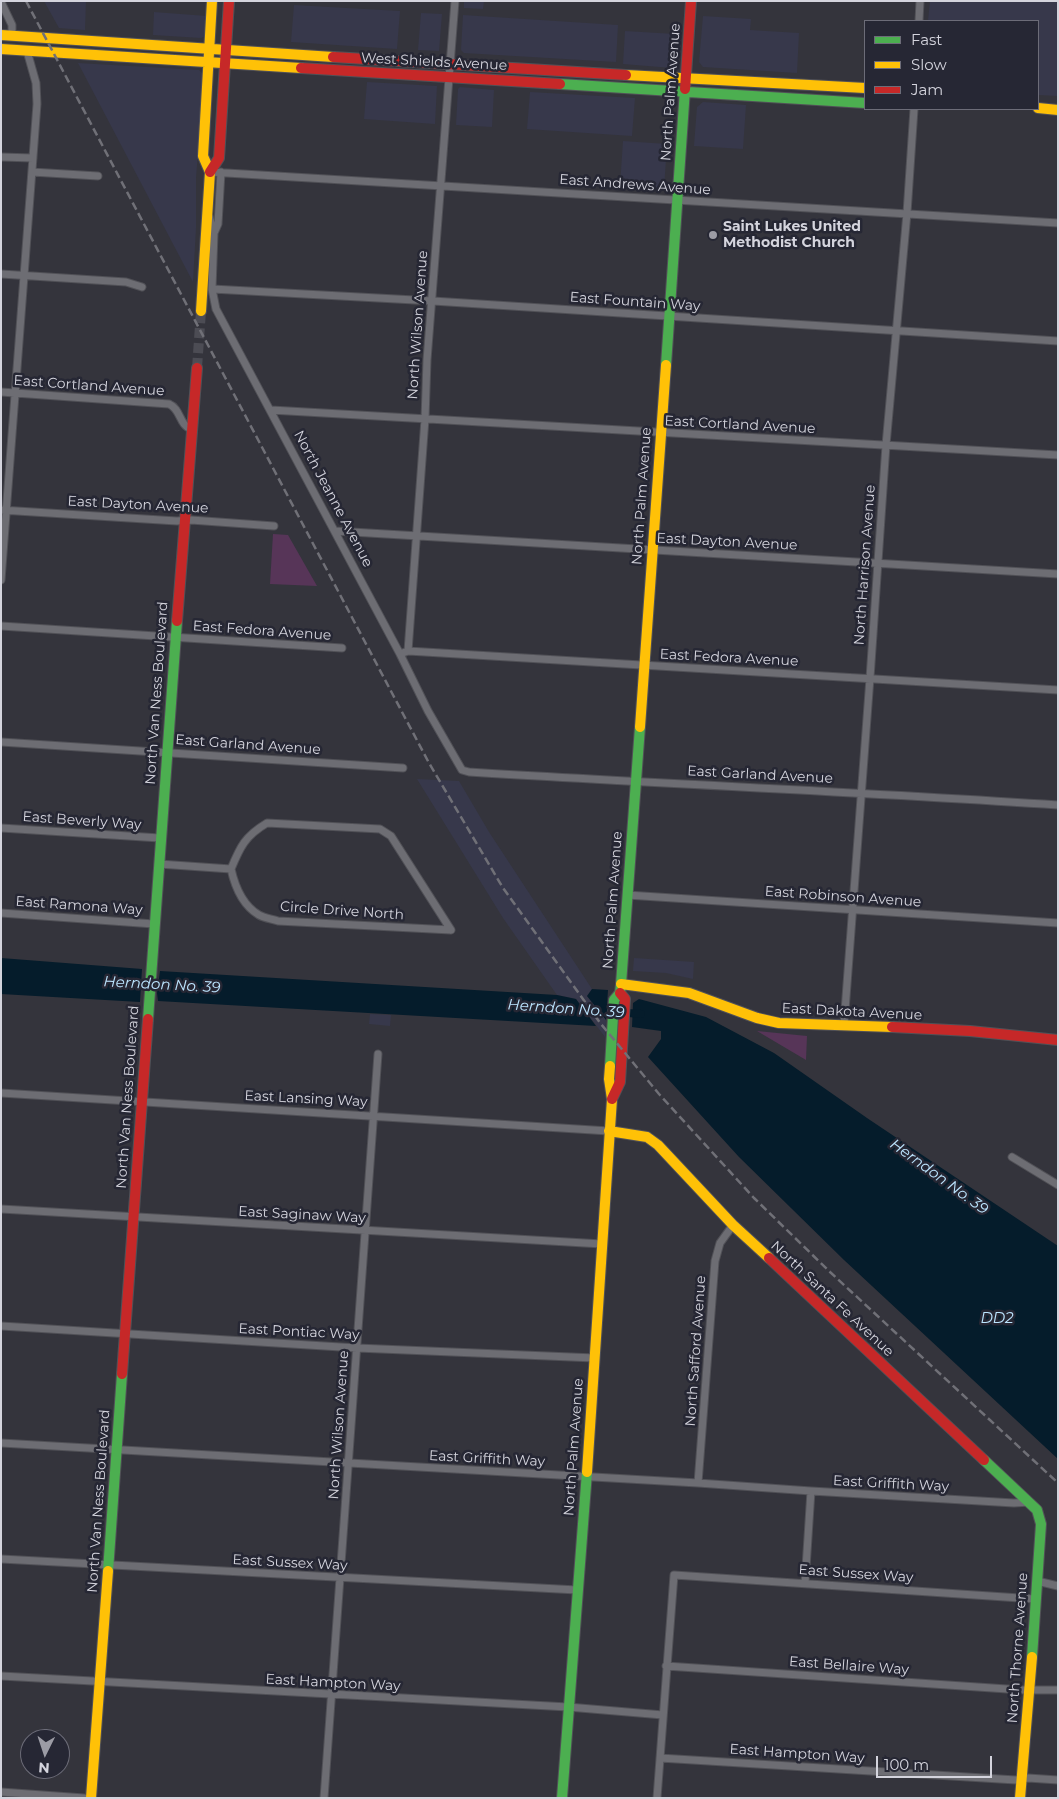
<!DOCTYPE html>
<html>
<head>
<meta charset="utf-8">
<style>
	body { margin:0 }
	#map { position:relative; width:1059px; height:1799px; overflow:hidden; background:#34343c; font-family:Montserrat,sans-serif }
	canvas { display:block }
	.frame { position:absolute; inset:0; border:2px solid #d4d4dd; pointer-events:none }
	.legend { position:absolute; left:864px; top:20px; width:175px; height:90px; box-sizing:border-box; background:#262734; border:1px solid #6c6c78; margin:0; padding:6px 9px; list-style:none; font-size:15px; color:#d4d4dd }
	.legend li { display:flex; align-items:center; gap:10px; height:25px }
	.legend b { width:25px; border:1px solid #6c6c78 }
	.north { position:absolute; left:20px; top:1729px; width:50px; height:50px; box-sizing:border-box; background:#262734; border:1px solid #6c6c78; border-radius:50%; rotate:184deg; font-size:14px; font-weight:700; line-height:20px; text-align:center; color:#d4d4dd }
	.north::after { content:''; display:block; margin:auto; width:18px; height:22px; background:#9c9ca5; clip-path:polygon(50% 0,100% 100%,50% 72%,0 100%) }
	.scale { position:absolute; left:876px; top:1756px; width:116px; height:22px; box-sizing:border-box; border:2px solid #d4d4dd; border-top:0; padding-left:6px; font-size:15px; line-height:18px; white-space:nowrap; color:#d4d4dd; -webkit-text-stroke:4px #262734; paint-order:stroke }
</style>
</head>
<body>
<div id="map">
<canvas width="1059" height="1799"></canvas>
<div class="frame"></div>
<ul class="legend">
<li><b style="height:6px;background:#4caf50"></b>Fast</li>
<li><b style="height:6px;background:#ffc107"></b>Slow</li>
<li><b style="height:6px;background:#c62828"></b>Jam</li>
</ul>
<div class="north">N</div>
<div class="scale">100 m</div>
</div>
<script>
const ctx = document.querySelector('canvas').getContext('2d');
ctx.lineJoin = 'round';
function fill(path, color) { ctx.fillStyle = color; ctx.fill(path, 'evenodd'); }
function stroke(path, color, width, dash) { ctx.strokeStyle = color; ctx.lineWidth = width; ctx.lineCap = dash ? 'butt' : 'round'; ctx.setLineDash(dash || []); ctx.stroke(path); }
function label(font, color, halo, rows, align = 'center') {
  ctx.font = font + ' Montserrat,sans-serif'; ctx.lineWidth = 5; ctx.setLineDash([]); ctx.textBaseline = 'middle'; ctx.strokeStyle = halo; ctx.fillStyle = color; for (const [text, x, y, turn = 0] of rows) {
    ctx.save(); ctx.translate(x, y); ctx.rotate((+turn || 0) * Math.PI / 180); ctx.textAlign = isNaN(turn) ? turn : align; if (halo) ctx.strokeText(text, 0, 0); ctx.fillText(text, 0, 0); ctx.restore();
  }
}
fill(new Path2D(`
	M44,1H86L85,30L59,28Z
	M464,1H484L483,9L464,8Z
	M930,1H1058V96L1038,95V21H928Z
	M294,5L400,11L397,49L291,42Z
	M154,12L207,16L205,36L201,38L153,35Z
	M421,13L442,14L439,51L418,50Z
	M463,15L618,25L616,62L464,53L461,50Z
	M703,16L751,19L750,30L799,33L797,73L703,67L699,62Z
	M625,31L675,34L674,66L672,68L623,64Z
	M78,63L199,70L204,75L196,178V228L193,282Z
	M367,82L437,86L435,124L364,119Z
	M460,87L494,90L492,127L456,125L458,89Z
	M530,92L635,98L632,136L527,129Z
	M703,102L746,105L743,149L694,146L697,107Z
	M623,141L667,144L664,189L620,186Z
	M417,779L459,781L489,832L592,989L587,996L606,1020L605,1037L576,999L557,995L503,918Z
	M634,958L694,962L693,979L666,973L633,971Z
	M370,1014L391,1015L390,1026L369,1024Z`), '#37384b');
fill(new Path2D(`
	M273,534L288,535L317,586L270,584Z
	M757,1031L807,1036L806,1060Z`), '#573558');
fill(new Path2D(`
	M1,958L142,969L140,1002L1,994Z
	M160,971L557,995L576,999L596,1026L158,1001L157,993Z
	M592,989L608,990L606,1020L587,996Z
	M639,999L706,1017L774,1053L867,1118L1058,1246V1459L844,1260L739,1157L648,1057L661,1039V1031L632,1027L633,1003Z`), '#051c2b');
stroke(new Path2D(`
	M575,1009L641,1014`), '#051c2b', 8);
stroke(new Path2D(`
	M197,368L201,311`), '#4c4c54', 10, [10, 5]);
const street = new Path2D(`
	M1,2L12,25V35
	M919,21L920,1
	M1,157L33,158
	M32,172L98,176
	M210,172L1058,223
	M209,216L214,233L212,289L216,309L400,654L428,711L462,770L469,772C665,784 861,792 1058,805
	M214,233L218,224L221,172
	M1,274L126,282L142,287
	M212,289L433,301L1058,341
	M1,392L169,404C181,409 179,425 191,429
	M271,410L1058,455
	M1,510L177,521L191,520L274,526
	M335,531L1058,574
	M1,580L37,104L36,83L27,51
	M1,626L342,648
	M408,651L425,419L427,360L455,1
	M400,654L408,651L1058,690
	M1,742L403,768
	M1,828L160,838
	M159,864L231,869
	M231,869C240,847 245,836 267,823L380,829L391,836L451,930
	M231,869C235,887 242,905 259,915C264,918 272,919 278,921L451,930
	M627,895L1058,923
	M1,913L154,924
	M844,1024L870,678L886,445L907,213L914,109
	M1,1093L609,1131
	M1012,1157L1058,1185
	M1,1209L602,1244
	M1,1326L357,1348L595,1358
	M1,1443L698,1483L811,1491L1014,1503L1030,1502
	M698,1483L715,1261L720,1243L733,1225
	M1,1559L577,1590
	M1037,1581L1058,1586
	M805,1583L811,1491
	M666,1666L1022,1690H1058
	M1,1676L568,1707L663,1715
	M660,1758L1016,1780L1028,1778L1058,1780
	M1,1792L84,1798
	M324,1798L378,1054
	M657,1798L674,1575L1035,1599`);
const fast = new Path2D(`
	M560,84L865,103
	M666,365L685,89
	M148,1019L177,621
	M610,1066L614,1000L620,993L621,984L640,727
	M984,1460L1037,1510L1041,1524L1032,1657
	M108,1571L122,1374
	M562,1798L587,1472`);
const slow = new Path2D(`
	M1,35L333,57
	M1,49L301,68
	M626,75L865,88
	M1038,108L1058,110
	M201,311L210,172L203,156L212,1
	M640,727L666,365
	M621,984L689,993L757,1018L779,1023L892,1027
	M609,1131L647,1137L658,1145L733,1225L769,1258
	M587,1472L612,1099L609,1079L610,1066
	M91,1798L108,1571
	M1020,1798L1032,1657`);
const jam = new Path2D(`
	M333,57L626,75
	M301,68L560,84
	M685,89L691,1
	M210,172L219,158L229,1
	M177,621L197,368
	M892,1027L970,1031L1058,1040
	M612,1099L620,1082L625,999L620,993
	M769,1258L984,1460
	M122,1374L148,1019`);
stroke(street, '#515157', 9);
stroke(fast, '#515157', 12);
stroke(slow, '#515157', 12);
stroke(jam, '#515157', 12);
stroke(street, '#6d6d73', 7);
stroke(fast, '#4caf50', 10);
stroke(slow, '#ffc107', 10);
stroke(jam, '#c62828', 10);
stroke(new Path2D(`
	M26,1L429,763L503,888L601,1024L659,1094L754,1198L830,1272L1058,1483`), '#707077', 2.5, [8, 4]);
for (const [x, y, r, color] of [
	[713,235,5,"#9c9ca5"]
]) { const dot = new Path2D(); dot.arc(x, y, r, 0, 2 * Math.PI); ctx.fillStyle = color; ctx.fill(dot); stroke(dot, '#262734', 2); }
label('14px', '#d4d4dd', '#262734', [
	["West Shields Avenue",434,62,3],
	["North Palm Avenue",671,92,-86],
	["East Andrews Avenue",635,185,4],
	["East Fountain Way",635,302,4],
	["North Wilson Avenue",418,325,-86],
	["East Cortland Avenue",89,386,4],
	["East Cortland Avenue",740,425,3],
	["North Palm Avenue",642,496,-86],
	["North Jeanne Avenue",333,499,62],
	["East Dayton Avenue",138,505,3],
	["East Dayton Avenue",727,542,3],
	["North Harrison Avenue",865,565,-86],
	["East Fedora Avenue",262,631,4],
	["East Fedora Avenue",729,658,3],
	["North Van Ness Boulevard",157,693,-86],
	["East Garland Avenue",248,745,4],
	["East Garland Avenue",760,775,3],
	["East Beverly Way",82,821,4],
	["East Robinson Avenue",843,897,4],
	["North Palm Avenue",613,900,-86],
	["East Ramona Way",79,906,4],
	["Circle Drive North",342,911,4],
	["East Dakota Avenue",852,1012,3],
	["North Van Ness Boulevard",128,1097,-86],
	["East Lansing Way",306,1099,3],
	["East Saginaw Way",302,1215,3],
	["North Santa Fe Avenue",832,1299,43],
	["East Pontiac Way",299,1332,3],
	["North Safford Avenue",696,1351,-86],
	["North Wilson Avenue",339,1425,-86],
	["North Palm Avenue",574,1447,-86],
	["East Griffith Way",487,1459,3],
	["East Griffith Way",891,1484,3],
	["North Van Ness Boulevard",99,1501,-86],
	["East Sussex Way",290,1563,3],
	["East Sussex Way",856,1574,4],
	["North Thorne Avenue",1018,1648,-86],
	["East Bellaire Way",849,1666,4],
	["East Hampton Way",333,1683,3],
	["East Hampton Way",797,1754,4]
]);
label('bold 14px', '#d4d4dd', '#262734', [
	["Saint Lukes United",723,227],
	["Methodist Church",723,243]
], 'left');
label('italic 15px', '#bce5ff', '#262734', [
	["Herndon No. 39",162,985,3],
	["Herndon No. 39",566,1009,4],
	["Herndon No. 39",939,1177,36],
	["DD2",997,1319]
]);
</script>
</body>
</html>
